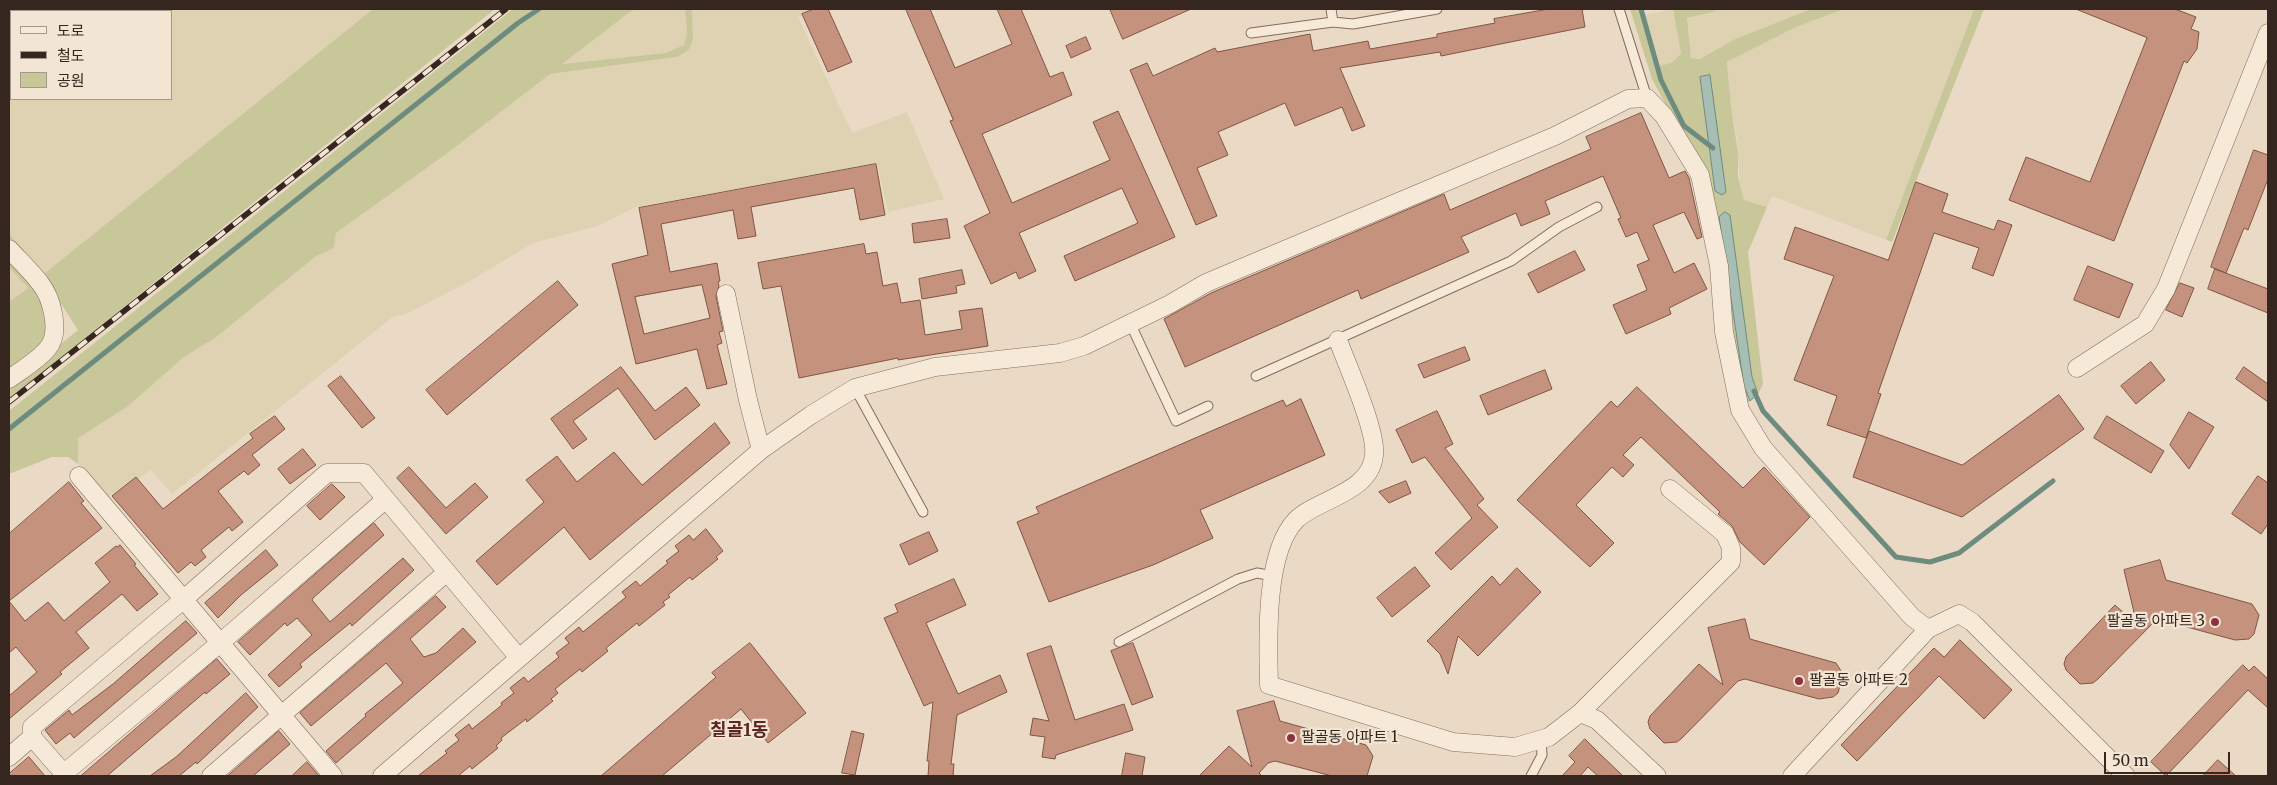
<!DOCTYPE html>
<html>
<head>
<meta charset="utf-8">
<style>
	body { margin:0 }
	#map { position:relative; width:2277px; height:785px; overflow:hidden; background:#eadac5; font-family:Merriweather,"Noto Sans KR",serif }
	canvas { display:block }
	.frame { position:absolute; inset:0; border:10px solid #35271f; pointer-events:none }
	.legend { position:absolute; left:10px; top:10px; width:162px; height:90px; box-sizing:border-box; background:#f2e5d4; border:1px solid #a6998c; margin:0; padding:6px 9px; list-style:none; font-size:15px; color:#35271f }
	.legend li { display:flex; align-items:center; gap:10px; height:25px }
	.legend b { width:25px; border:1px solid #a6998c }
	.scale { position:absolute; left:2104px; top:752px; width:126px; height:22px; box-sizing:border-box; border:2px solid #35271f; border-top:0; padding-left:6px; font-size:15px; line-height:18px; white-space:nowrap; color:#35271f; -webkit-text-stroke:4px #f2e5d4; paint-order:stroke }
</style>
</head>
<body>
<div id="map">
<canvas width="2277" height="785"></canvas>
<div class="frame"></div>
<ul class="legend">
<li><b style="height:6px;background:#f6e9d8"></b>도로</li>
<li><b style="height:6px;background:#35271f"></b>철도</li>
<li><b style="height:14px;background:#c8c79a"></b>공원</li>
</ul>
<div class="scale">50 m</div>
</div>
<script>
const ctx = document.querySelector('canvas').getContext('2d');
ctx.lineJoin = 'round';
function fill(path, color) { ctx.fillStyle = color; ctx.fill(path, 'evenodd'); }
function stroke(path, color, width, dash) { ctx.strokeStyle = color; ctx.lineWidth = width; ctx.lineCap = dash ? 'butt' : 'round'; ctx.setLineDash(dash || []); ctx.stroke(path); }
function label(font, color, halo, rows, align = 'center') {
  ctx.font = font + ' Merriweather,"Noto Sans KR",serif'; ctx.lineWidth = 4.5; ctx.setLineDash([]); ctx.textBaseline = 'middle'; ctx.strokeStyle = halo; ctx.fillStyle = color; for (const [text, x, y, turn = 0] of rows) {
    ctx.save(); ctx.translate(x, y); ctx.rotate((+turn || 0) * Math.PI / 180); ctx.textAlign = isNaN(turn) ? turn : align; if (halo) ctx.strokeText(text, 0, 0); ctx.fillText(text, 0, 0); ctx.restore();
  }
}
fill(new Path2D(`
	M39,9H373L45,273L9,234V33L11,31V99H171V11H36Z
	M650,9H685L687,34L684,45L665,53L560,64L631,11Z
	M692,9H818L798,17L852,133L907,112L944,199L888,212L877,163L636,207L598,226L533,243L470,281L404,315L394,316L172,494L151,470L107,498L78,464L77,438L127,407L184,357L215,338L315,257L334,248L336,233L449,152L550,74L677,57L689,50L693,40Z
	M1673,9L1681,54L1671,63L1659,66L1645,15Z
	M1719,9H1811L1735,39L1700,59L1691,58L1687,18L1713,12Z
	M1844,9H1974L1886,240L1772,196L1767,207L1744,200L1740,188L1737,138L1731,106L1727,62L1796,27Z
	M9,267L28,288L9,302Z`), '#dfd2b3');
fill(new Path2D(`
	M373,9H495L9,399V386L78,330L47,282L9,243V234L45,273Z
	M513,9H537L518,22L9,428V411Z
	M542,9H650L631,11L562,64L665,53L684,45L687,34L685,9H692L693,40L689,50L677,57L550,74L449,152L336,233L334,248L315,257L215,338L184,357L127,407L78,438V464L68,457H52L9,474V431L519,24Z
	M1630,9H1640L1660,80L1683,127L1709,146L1715,191L1710,75L1700,77L1709,143L1685,125L1662,79L1659,66L1671,63L1681,54L1673,9H1719L1713,12L1687,18L1691,58L1700,59L1735,39L1811,9H1844L1796,27L1727,62L1731,106L1738,153V177L1744,200L1767,207L1748,252L1763,384L1758,394L1752,377L1744,386L1750,401L1744,406L1705,177L1652,79Z
	M1974,9H1984L1892,242L1886,240Z
	M9,258C38,290 44,296 47,340L9,371V302L28,288L9,267Z`), '#c8c79a');
const water = new Path2D(`
	M1710,75L1726,192L1722,195L1715,191L1700,77Z
	M1725,212L1730,215L1752,377L1758,394L1750,401L1744,386L1719,217Z`);
fill(water, '#a6beb4');
stroke(water, '#6e8b80', 1);
stroke(new Path2D(`
	M1641,9L1661,80L1684,126L1713,148
	M26,11L29,9
	M9,25L11,23
	M1754,391L1763,411L1896,557L1930,562L1959,553L2053,481
	M9,429L518,23L539,9`), '#6e8b80', 5);
const building = new Path2D(`
	M814,9H828L852,62L828,72L802,14Z
	M906,9H930L955,68L1012,44L997,9H1021L1050,77L1063,72L1072,95L982,134L1012,203L1110,160L1093,122L1118,111L1175,237L1075,281L1064,256L1138,223L1122,188L1019,233L1036,271L1019,279L1016,272L991,284L964,226L990,213L950,121L953,120Z
	M1110,9H1191L1123,39Z
	M1549,9H1582L1585,27L1441,56L1440,52L1340,68L1365,126L1352,131L1342,107L1295,126L1285,103L1218,132L1228,155L1197,168L1217,216L1196,225L1130,70L1147,63L1153,76L1215,48L1217,52L1310,34L1313,51L1368,41L1370,49L1437,37V34L1495,23L1494,19Z
	M2076,9H2175L2196,17L2191,29L2199,32L2197,49L2187,63L2184,61L2114,241L2009,200L2026,157L2090,182L2147,38Z
	M1086,37L1091,49L1071,58L1066,46Z
	M1641,113L1669,178L1685,171L1689,178L1702,237L1697,239L1684,212L1653,225L1674,273L1694,263L1707,289L1669,308L1671,314L1626,334L1613,305L1647,290L1637,265L1649,260L1637,232L1626,237L1618,219L1621,218L1603,176L1545,201L1550,214L1521,226L1516,213L1461,237L1469,252L1361,299L1358,290L1185,367L1164,319L1211,293L1444,194L1450,210L1591,149L1586,137Z
	M2254,150L2268,155V179L2248,230L2244,228L2226,273L2211,267Z
	M876,164L885,215L860,220L854,188L751,207L756,236L738,239L733,210L661,224L670,272L717,263L720,281L718,282L719,286L716,296L723,331L719,332L722,343L717,345L727,384L707,389L697,349L636,364L612,264L648,255L639,208ZM702,285L710,318L644,334L635,297Z
	M1916,182L1948,194L1942,212L1994,230L1998,220L2012,225L1993,276L1972,268L1979,248L1934,233L1878,393L1881,394L1866,438L1827,425L1837,396L1794,380L1834,276L1784,259L1795,227L1888,260Z
	M947,219L950,238L914,243L912,224Z
	M864,244L866,254L877,252L883,286L897,283L901,303L920,300L925,335L962,329L959,311L982,308L988,346L898,360V358L799,378L781,286L763,289L758,263Z
	M1575,251L1585,270L1538,293L1528,274Z
	M2088,266L2133,284L2119,318L2074,300Z
	M2215,269L2268,289V313L2208,289Z
	M962,270L965,284L956,286L957,293L922,299L919,279Z
	M558,281L578,305L447,415L426,390Z
	M2180,283L2194,288L2182,317L2166,310Z
	M1465,347L1470,360L1424,378L1418,365Z
	M2151,362L2165,380L2136,404L2121,386Z
	M621,367L655,411L686,387L700,405L655,440L618,388L573,421L587,439L573,449L551,419Z
	M2244,367L2268,384V402L2236,379Z
	M1545,370L1552,389L1488,415L1480,396Z
	M341,376L375,418L362,428L328,386Z
	M1637,387L1743,488L1764,467L1810,517L1764,565L1740,542L1732,526L1718,514L1720,512L1641,437L1623,455L1634,465L1623,477L1612,467L1576,505L1614,543L1590,567L1517,500L1611,401L1617,407Z
	M2059,395L2084,429L1962,517L1853,477L1869,431L1962,465Z
	M1301,399L1325,455L1200,510L1213,538L1153,565L1049,602L1017,522L1039,513L1036,507L1283,400L1286,406Z
	M1437,411L1453,444L1445,448L1484,499L1477,505L1498,527L1451,570L1435,553L1472,518L1425,457L1412,463L1396,430Z
	M2189,412L2214,427L2189,469L2170,445Z
	M275,416L285,429L252,455L260,465L248,475L244,471L218,491L243,522L232,531L229,527L201,550L206,557L195,566L191,562L178,573L112,496L136,477L163,509L253,438L250,434Z
	M2107,416L2164,451L2151,473L2094,438Z
	M715,423L730,443L590,560L564,527L497,585L476,561L544,502L526,480L557,456L577,482L614,452L642,485Z
	M303,449L316,465L290,484L278,469Z
	M409,467L446,508L475,483L488,497L446,534L397,478Z
	M2258,476L2268,483V524L2261,534L2232,514Z
	M1406,481L1411,493L1389,503L1379,492Z
	M69,482L84,501L81,503L102,528L9,601V534Z
	M332,484L345,497L320,520L307,506Z
	M374,523L384,535L313,598L312,600L330,622L403,558L414,570L352,626L350,623L300,664L302,667L279,687L268,675L312,635L297,618L287,626L285,623L250,655L238,642Z
	M706,529L723,551L716,557L718,559L692,580L690,577L668,595L670,597L663,602L665,605L639,626L637,623L606,648L608,651L588,667L582,672L580,669L555,689L558,693L551,699L553,701L527,722L526,719L501,738L502,740L496,746L498,748L472,769L470,766L458,776H418L447,753L445,751L459,740L455,735L469,724L472,729L502,705L501,703L514,693L510,688L524,677L528,682L559,657L556,653L569,643L565,638L579,627L583,632L626,597L622,592L636,581L640,586L668,563L666,561L679,551L675,546L689,535L693,540Z
	M929,532L938,551L909,565L900,545Z
	M120,545L136,564L134,565L158,594L137,611L122,594L76,632L89,648L60,672L62,674L9,719V696L37,672L16,647L9,653V601L25,621L48,602L64,621L110,582L95,563L116,546L118,547Z
	M266,550L278,565L241,595L218,618L205,603Z
	M2160,560L2166,580L2252,604L2259,615L2254,634L2249,639L2235,640L2161,620L2154,622L2098,679L2093,683L2080,684L2066,670L2064,664L2066,657L2115,605L2137,625L2124,570Z
	M1415,567L1430,586L1392,617L1377,598Z
	M1517,568L1541,592L1478,656L1458,636L1448,674L1440,654L1427,641L1492,576L1500,585Z
	M954,579L966,605L926,623L958,694L1000,675L1007,692L957,715L951,764H954L953,776H928L929,761H927L933,702L924,706L884,618L898,612L895,605Z
	M436,596L446,607L410,639L424,657L436,653L463,628L476,642L336,763L326,751L366,716L365,714L403,683L386,663L311,726L300,713Z
	M1745,619L1750,639L1836,663L1843,674L1838,693L1833,697L1819,699L1745,679L1738,681L1682,738L1677,742L1664,743L1650,729L1648,722L1650,716L1699,664L1723,685L1708,628Z
	M186,621L197,633L74,738L70,733L56,744L45,730L69,710L72,715L113,684Z
	M1960,640L2012,690L1984,719L1939,676L1857,761L1841,745L1934,648L1944,657Z
	M750,643L806,713L768,743L741,709L662,776H601L716,677L712,673Z
	M1133,643L1153,697L1132,705L1111,651Z
	M1051,646L1075,720L1124,704L1133,730L1056,755L1055,759L1042,757L1045,737L1030,735L1033,718L1049,721L1027,654Z
	M217,659L230,674L206,694L205,692L107,776H81Z
	M2243,665L2249,671L2254,666L2268,679V708L2248,690L2166,776L2151,762Z
	M246,693L258,707L197,764L196,762L179,776H150L176,757Z
	M1274,701L1280,721L1366,745L1373,756L1367,776H1332L1275,761L1268,763L1259,773L1262,776H1199L1229,746L1252,767L1237,711Z
	M279,731L290,744L253,776H228Z
	M852,731L864,734L855,775L842,773Z
	M1585,739L1600,754L1623,776H1598L1588,767L1580,776H1562L1575,762L1569,756Z
	M1126,753L1145,757L1142,776H1122Z
	M29,757L45,776H9V774Z
	M2218,760L2236,776H2203Z
	M307,762L319,776H292Z`);
fill(building, '#c5927e');
stroke(building, '#815444', 1);
const lane = new Path2D(`
	M1619,9L1647,98
	M1333,22L1353,24L1437,9
	M1251,33L1333,22L1331,9
	M1130,323L1176,421L1208,406
	M1256,376L1511,261L1559,227L1597,207
	M855,388L923,512
	M1119,642L1238,579L1257,573L1273,576
	M1531,776L1542,755L1541,739`);
const street = new Path2D(`
	M9,249C19,260 31,271 40,283C52,298 61,332 48,348C40,359 20,371 9,379
	M1338,340C1347,365 1377,431 1374,455C1371,493 1317,499 1296,520C1264,553 1268,642 1269,685L1453,742L1515,747L1549,737L1580,713L1597,720L1657,776
	M2077,368L2145,324L2166,289L2268,33
	M761,450L811,415L855,388L935,367L1060,353L1084,346L1170,304L1206,283L1555,136L1628,99L1647,98L1664,116L1700,175L1719,266L1724,332L1740,410L1763,448L1912,617L1928,629
	M79,476L333,776
	M1580,713L1731,562V548L1725,534L1670,489
	M32,737V727L184,599L327,473H364L519,658
	M9,757L32,737L66,776
	M63,774L220,643L386,499
	M211,776L447,572
	M382,776L761,450L748,400L726,294
	M1792,776L1928,629L1959,614L1972,622L2126,776`);
stroke(lane, '#846c5d', 11);
stroke(street, '#846c5d', 19);
stroke(lane, '#f6e9d8', 9);
stroke(street, '#f6e9d8', 18);
const rail = new Path2D(`
	M9,402L506,9`);
stroke(rail, '#35271f', 5.5);
stroke(rail, '#f2e5d4', 4, [11]);
for (const [x, y, r, color] of [
	[2215,622,5,"#8e323f"],
	[1799,681,5,"#8e323f"],
	[1291,738,5,"#8e323f"]
]) { const dot = new Path2D(); dot.arc(x, y, r, 0, 2 * Math.PI); ctx.fillStyle = color; ctx.fill(dot); stroke(dot, '#f2e5d4', 2); }
label('15px', '#35271f', '#f2e5d4', [
	["팔골동 아파트 3",2205,622,"right"],
	["팔골동 아파트 2",1809,681],
	["팔골동 아파트 1",1301,738]
], 'left');
label('bold 18px', '#5e2622', '#f2e5d4', [
	["칠골1동",739,731]
]);
</script>
</body>
</html>
